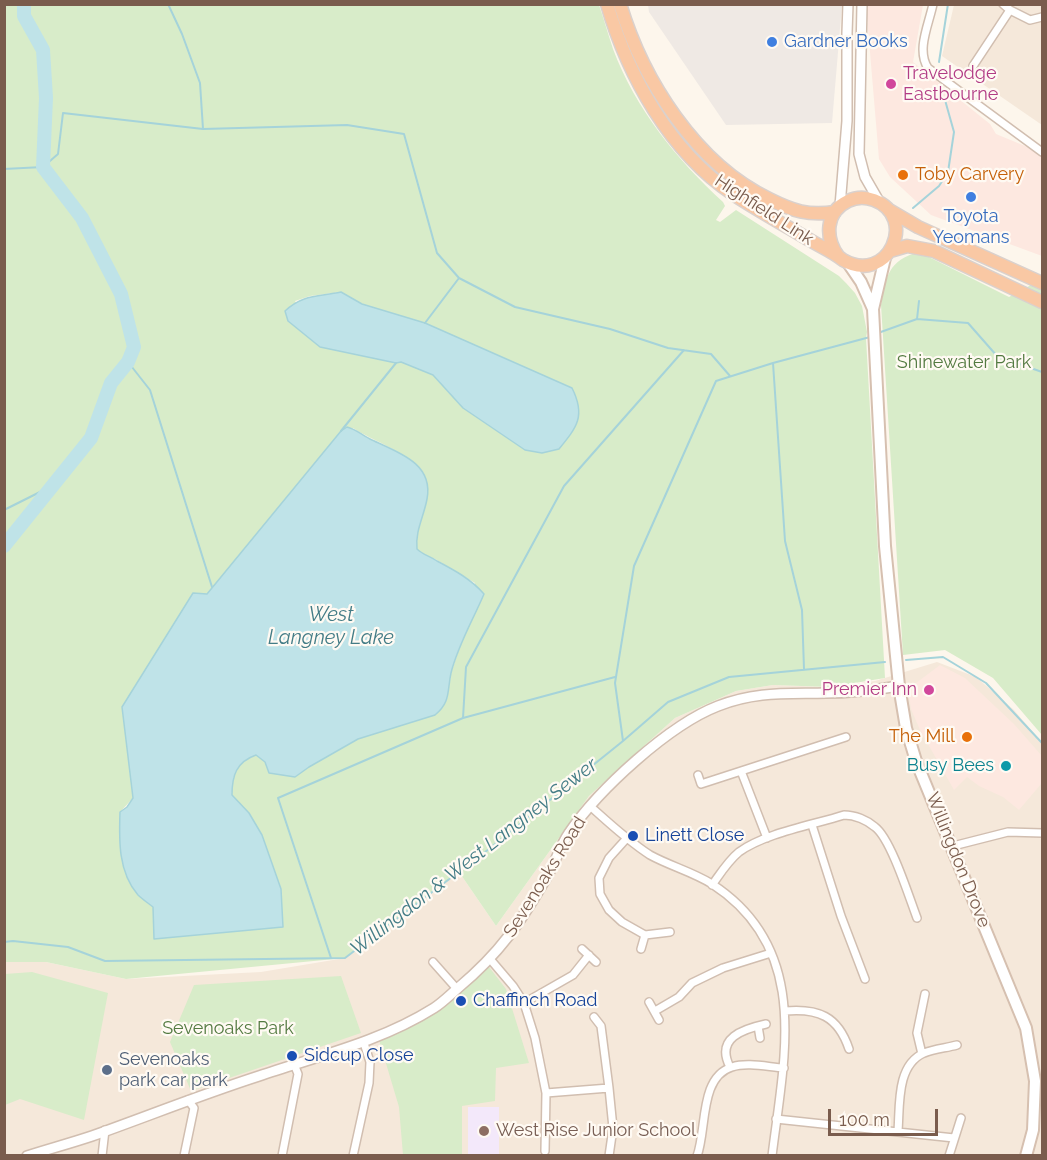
<!DOCTYPE html>
<html>
<head>
<meta charset="utf-8">
<style>
	body { margin:0 }
	#map { position:relative; width:1047px; height:1160px; overflow:hidden; background:#fdf6ec; font-family:Raleway,sans-serif }
	canvas { display:block }
	.frame { position:absolute; inset:0; border:6px solid #7a5c4d; pointer-events:none }
	.scale { position:absolute; left:828px; top:1109px; width:110px; height:27px; box-sizing:border-box; border:3px solid #7a5c4d; border-top:0; padding-left:8px; font-size:18px; line-height:21px; white-space:nowrap; color:#7a5c4d; -webkit-text-stroke:4px #fffaf3; paint-order:stroke }
</style>
</head>
<body>
<div id="map">
<canvas width="1047" height="1160"></canvas>
<div class="frame"></div>
<div class="scale">100 m</div>
</div>
<script>
const ctx = document.querySelector('canvas').getContext('2d');
ctx.lineJoin = 'round';
function fill(path, color) { ctx.fillStyle = color; ctx.fill(path, 'evenodd'); }
function stroke(path, color, width, dash) { ctx.strokeStyle = color; ctx.lineWidth = width; ctx.lineCap = dash ? 'butt' : 'round'; ctx.setLineDash(dash || []); ctx.stroke(path); }
function label(font, color, halo, rows, align = 'center') {
  ctx.font = font + ' Raleway,sans-serif'; ctx.lineWidth = 4.5; ctx.setLineDash([]); ctx.textBaseline = 'middle'; ctx.strokeStyle = halo; ctx.fillStyle = color; for (const [text, x, y, turn = 0] of rows) {
    ctx.save(); ctx.translate(x, y); ctx.rotate((+turn || 0) * Math.PI / 180); ctx.textAlign = isNaN(turn) ? turn : align; if (halo) ctx.strokeText(text, 0, 0); ctx.fillText(text, 0, 0); ctx.restore();
  }
}
fill(new Path2D(`
	M954,5H1042V125L942,56Z
	M937,662L976,677L1014,710L1042,743V1155H5L4,962H46L126,979L261,972L345,958L459,872L496,926L589,796L675,718L736,691L773,685L830,687L875,681Z`), '#f5e8da');
fill(new Path2D(`
	M866,5H923L913,62L990,124L996,134L1042,153V256L931,215L890,177L879,159Z
	M940,665L965,678L1014,724L1042,756V783L1019,810L1003,797L979,786L967,777L954,790L920,730L911,709L908,689Z`), '#fde8e0');
fill(new Path2D(`
	M648,5H842L832,123L726,125L649,12Z`), '#efe9e4');
fill(new Path2D(`
	M468,1107H499V1155H468Z`), '#f3e8fa');
fill(new Path2D(`
	M5,5H599C604,19 608,34 613,49C635,108 677,160 723,202L725,206L716,220L720,222L736,210L839,276L846,283L855,293L862,306L867,332L866,338L885,678L830,687L773,685L736,691L675,718L589,796L496,926L459,872L345,958L126,979L46,962H4ZM341,292L362,304L425,323L571,388L463,408L433,375L401,362L396,363L320,347L295,301L310,296ZM353,428C378,445 436,459 427,499C423,516 415,531 416,549L422,554L435,559L475,583L463,638L451,673L447,700L435,715L358,739L309,767L295,777L265,762L256,755C236,762 232,775 232,796L249,813L262,835L153,907L138,894L120,812L133,798Z
	M919,252L1009,297L1042,279V735L993,678L945,650L903,655L881,305C886,277 888,260 919,252Z
	M489,967L506,989L529,1063L496,1068L495,1101L462,1106V1155H403L399,1107L379,1040L440,1008Z
	M32,972L108,993L84,1120L20,1099L5,1105V974Z
	M341,976L361,1033L191,1091L170,1042L194,985Z`), '#d8ecc9');
const water = new Path2D(`
	M341,292L362,304L425,323L572,388C586,416 577,427 559,449L542,453L525,450L463,408L433,375L401,362L396,363L320,347L288,321L285,311C303,294 318,297 341,292Z
	M347,427C356,429 363,436 372,440C397,452 434,463 427,499C424,516 415,531 417,549C423,555 430,556 437,561C454,570 471,579 484,594C473,620 458,645 451,673C447,691 451,702 435,715L358,739L309,767L295,777L269,773L265,762L256,755C236,762 232,776 232,795L249,813L262,835L281,889L283,927L154,939L153,907C148,903 142,899 138,895C118,872 119,840 120,812L127,807L133,798L122,707L193,593L207,594L341,431Z`);
fill(water, '#bfe3e8');
stroke(water, '#a5d3da', 1.5);
stroke(new Path2D(`
	M168,4L182,34L200,83L203,129
	M939,62L948,4
	M4,169L43,167L58,154L63,113L203,129L347,125L404,134L437,253L459,278L515,307L610,329L668,348L711,354L730,376
	M913,208L939,186L948,172L954,132L945,100
	M917,319L919,301
	M425,323L459,278
	M878,333L917,319L968,323L997,356L1042,372
	M128,362L150,390L212,587
	M773,363L785,541L802,610L804,669
	M341,431L396,363
	M4,510L54,485
	M906,660L943,657L986,683L1042,743
	M463,718L466,667L564,486L684,350
	M623,741L615,683L634,566L716,381L773,363L870,337
	M4,942L13,941L68,947L105,961L345,958L489,849L623,741L668,702L729,677L885,662
	M331,958L278,798L463,718L615,677`), '#a5d3da', 2);
stroke(new Path2D(`
	M4,546L91,438L111,383L128,362L134,347L121,294L82,218L43,167L46,98L43,50L24,16V4`), '#bfe3e8', 14);
const minor = new Path2D(`
	M933,4C929,24 916,50 928,68L1042,152
	M1010,10L1030,20L1042,17
	M973,66L1010,10L1003,4
	M741,771L767,838
	M698,775L701,784L846,737
	M590,806C609,823 628,841 650,855C670,866 693,872 712,884C812,949 784,1057 772,1156
	M812,825L841,916L865,979
	M627,838L609,858L599,878L600,894L609,910L622,922L645,935L670,932
	M953,846L1008,832L1042,833
	M712,885C720,874 728,861 739,852C765,833 813,825 844,815C855,815 867,820 875,827C891,839 909,897 917,918
	M582,949L596,962
	M641,949L645,935
	M490,959L513,986L524,1003L535,1038L546,1093L545,1151
	M433,962L457,989
	M649,1002L659,1020
	M524,1003L573,975L589,955
	M655,1011L679,997L692,983L723,968L771,953
	M785,1011C818,1008 838,1016 849,1049
	M594,1017L601,1026L609,1088L613,1128L609,1156
	M758,1026L760,1038
	M922,1054L917,1033L925,994
	M730,1067C715,1038 743,1029 766,1024
	M546,1093L609,1088
	M776,1119L954,1138
	M898,1131C900,1106 896,1065 924,1053C934,1049 946,1048 957,1045
	M102,1156L105,1130
	M184,1156L194,1108L188,1100
	M282,1156L298,1074L294,1064
	M353,1156L369,1083L370,1062L364,1043
	M697,1156C707,1130 699,1077 732,1067C747,1062 768,1067 784,1068
	M949,1156L961,1118`);
const tertiary = new Path2D(`
	M862,4L859,154L865,177L880,203
	M840,206L847,121V33L848,4
	M27,1156C49,1149 71,1143 92,1136C148,1116 203,1094 259,1076C318,1056 380,1042 434,1008C442,1003 450,995 458,988C500,953 521,922 548,875C556,861 560,846 569,833C599,789 669,725 718,706C756,691 787,694 826,693C850,693 875,690 899,686`);
const secondary = new Path2D(`
	M885,258L873,309L885,546L899,686L906,728L916,761L1026,1028L1035,1081L1033,1130L1026,1156
	M848,263L861,282L873,309`);
const trunk = new Path2D(`
	M607,4C628,76 670,152 733,194C757,210 783,224 808,239C819,246 832,251 843,260C888,286 919,217 874,200C866,197 856,197 848,201C825,212 825,238 838,256
	M620,4C643,81 696,164 769,199C793,211 808,216 835,212
	M889,210L918,227L1042,283
	M890,251L907,246L934,251L1042,302`);
stroke(minor, '#d1beb0', 10);
stroke(tertiary, '#d1beb0', 12);
stroke(secondary, '#d6c0b0', 14);
stroke(trunk, '#dad1cd', 15);
stroke(minor, '#fff', 7);
stroke(tertiary, '#fff', 9);
stroke(secondary, '#fff', 10);
stroke(trunk, '#f9c8a4', 12);
for (const [x, y, r, color] of [
	[772,42,6,"#3f7fe0"],
	[891,84,6,"#d1479c"],
	[903,175,6,"#e8710a"],
	[971,197,6,"#3f7fe0"],
	[929,690,6,"#d1479c"],
	[967,737,6,"#e8710a"],
	[1006,766,6,"#0f9aa8"],
	[633,836,6,"#1a4fb4"],
	[461,1001,6,"#1a4fb4"],
	[292,1056,6,"#1a4fb4"],
	[107,1070,6,"#5c6f8a"],
	[484,1131,6,"#8d6e63"]
]) { const dot = new Path2D(); dot.arc(x, y, r, 0, 2 * Math.PI); ctx.fillStyle = color; ctx.fill(dot); stroke(dot, '#fffaf3', 2); }
label('18px', '#366cbe', '#fffaf3', [
	["Gardner Books",784,42],
	["Toyota",971,217,"center"],
	["Yeomans",971,238,"center"]
], 'left');
label('18px', '#b23c85', '#fffaf3', [
	["Travelodge",903,74],
	["Eastbourne",903,95],
	["Premier Inn",917,690,"right"]
], 'left');
label('18px', '#c56008', '#fffaf3', [
	["Toby Carvery",915,175],
	["The Mill",955,737,"right"]
], 'left');
label('18px', '#7a5c4d', '#fffaf3', [
	["Highfield Link",764,210,33],
	["Willingdon Drove",958,860,68],
	["Sevenoaks Road",545,877,-58]
]);
label('18px', '#537a41', '#fffaf3', [
	["Shinewater Park",964,363],
	["Sevenoaks Park",228,1029]
]);
label('18px', '#0d838f', '#fffaf3', [
	["Busy Bees",994,766]
], 'right');
label('18px', '#164399', '#fffaf3', [
	["Linett Close",645,836],
	["Chaffinch Road",473,1001],
	["Sidcup Close",304,1056]
], 'left');
label('18px', '#4e5e75', '#fffaf3', [
	["Sevenoaks",119,1060],
	["park car park",119,1081]
], 'left');
label('18px', '#785e54', '#fffaf3', [
	["West Rise Junior School",496,1131]
], 'left');
label('italic 20px', '#437c86', '#fffaf3', [
	["West",331,615],
	["Langney Lake",331,638],
	["Willingdon & West Langney Sewer",474,857,-38]
]);
</script>
</body>
</html>
